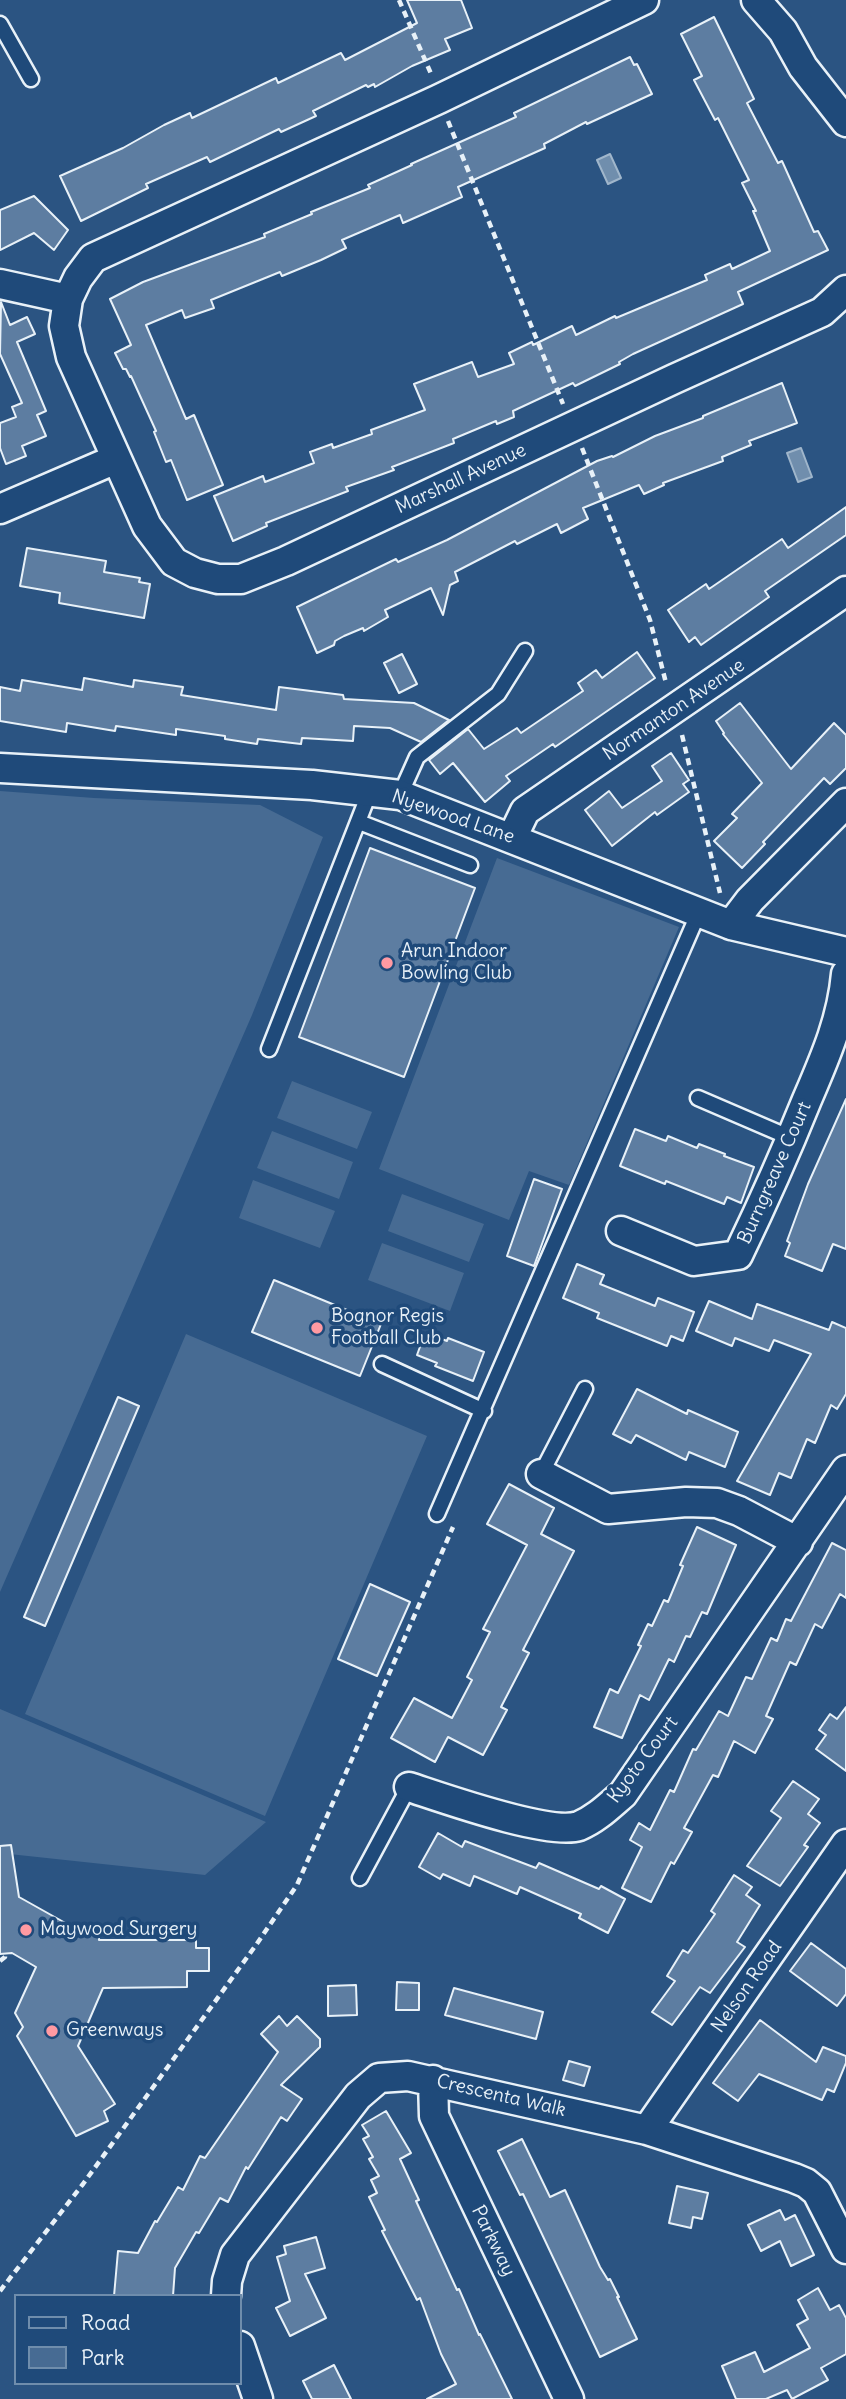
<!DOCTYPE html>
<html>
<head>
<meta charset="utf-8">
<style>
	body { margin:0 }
	#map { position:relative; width:846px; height:2399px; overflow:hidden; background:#2b5482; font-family:Delius,sans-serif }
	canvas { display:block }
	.legend { position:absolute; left:14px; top:2294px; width:228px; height:91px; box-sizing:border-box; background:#1f4a7a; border:2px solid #6f8dac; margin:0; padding:9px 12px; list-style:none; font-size:21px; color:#e8f1f8 }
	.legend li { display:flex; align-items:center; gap:14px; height:35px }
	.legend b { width:35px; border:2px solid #6f8dac }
</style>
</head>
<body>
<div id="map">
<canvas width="846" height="2399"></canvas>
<ul class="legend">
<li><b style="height:9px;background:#1f4a7a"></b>Road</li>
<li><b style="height:19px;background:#476b93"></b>Park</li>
</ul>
</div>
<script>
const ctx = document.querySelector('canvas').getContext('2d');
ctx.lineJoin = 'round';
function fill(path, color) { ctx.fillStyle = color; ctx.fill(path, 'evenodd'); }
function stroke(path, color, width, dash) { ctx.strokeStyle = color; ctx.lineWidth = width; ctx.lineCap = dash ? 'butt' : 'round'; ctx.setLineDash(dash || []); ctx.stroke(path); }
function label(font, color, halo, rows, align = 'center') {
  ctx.font = font + ' Delius,sans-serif'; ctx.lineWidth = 7; ctx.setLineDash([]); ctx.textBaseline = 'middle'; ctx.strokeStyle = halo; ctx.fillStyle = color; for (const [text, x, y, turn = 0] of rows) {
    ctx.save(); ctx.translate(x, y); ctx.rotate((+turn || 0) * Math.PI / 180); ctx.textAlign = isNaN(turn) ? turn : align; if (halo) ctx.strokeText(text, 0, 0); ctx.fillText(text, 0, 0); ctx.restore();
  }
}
fill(new Path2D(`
	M0,791L94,798L260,805L323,837L252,1015L0,1592Z
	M497,858L679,927L569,1185L529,1171L509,1220L379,1169Z
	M292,1081L372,1112L357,1149L277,1118Z
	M272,1131L353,1162L339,1199L257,1168Z
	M253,1180L335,1211L320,1248L239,1218Z
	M402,1194L484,1224L469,1262L388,1231Z
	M382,1243L464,1273L450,1311L368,1280Z
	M186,1334L427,1436L265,1816L25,1714Z
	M0,1709L266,1822L205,1875L0,1853Z`), '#476b93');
const water = new Path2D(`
	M610,154L621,178L608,184L597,160Z
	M801,448L812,477L798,482L787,453Z`);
fill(water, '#708ead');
stroke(water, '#a0b6cb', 2);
const building = new Path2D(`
	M407,0H461L472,28L445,39L450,50L412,66L375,87L374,84L368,87L366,85L313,111L316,116L281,132L279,129L210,162L207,157L146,184L148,188L81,221L60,176L123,148L164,125L190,113L192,118L276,78L278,83L341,53L345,60L417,23Z
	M714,17L754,99L747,103L778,163L782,161L814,232L818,231L828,250L738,292L743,304L633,354L619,362L620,364L575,386L573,383L513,411L514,417L497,424L496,421L453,439L454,443L392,467L394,470L346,487L348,491L266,523L267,526L233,541L214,496L263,476L265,482L314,463L310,452L332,444L333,448L372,434L371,430L425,410L414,384L472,362L478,377L514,364L509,353L532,342L533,345L572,326L576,335L615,316L616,318L707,280L705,275L730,264L732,269L770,251L753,211H756L742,183L749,180L718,118L715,120L694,80L702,76L681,34Z
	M630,57L634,65L637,64L652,94L587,124L586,122L544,144L545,148L458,187L462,197L403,223L400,215L342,240L346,248L321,260L282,276L280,272L211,300L214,308L185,318L182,310L146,325L186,419L194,415L223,485L187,500L171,460L166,462L154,432L156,431L131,376L130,377L126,369H123L115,353L131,345L110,299L143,282L265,237L264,234L312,214L311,212L370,188L368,185L412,165L411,164L516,117L514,113Z
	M34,196L68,230L54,250L34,233L0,250V210Z
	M1,302L10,325L27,317L35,334L17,342L46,411L37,415L46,436L22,446L26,456L6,464L0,448V423L16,417L12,407L22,403L0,354Z
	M782,383L797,423L749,441L751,445L722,457L723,461L663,483L664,485L644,494L639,485L583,508L588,519L561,533L557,524L517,544L515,541L455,572L458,581L450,585L443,615L431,588L385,610L388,617L364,631L363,628L344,636L335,641L334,645L317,653L297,607L396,559L398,562L447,540L597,461L612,456L613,457L655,436L703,418V416Z
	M846,507V535L765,591L769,597L701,645L695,637L689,642L668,610L706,584L709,589L782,539L788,548Z
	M27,548L106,561L104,572L140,578L139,582L150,584L144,618L59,603L60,593L20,586Z
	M637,652L655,678L555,747L553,744L506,776L510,781L485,802L453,763L440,774L429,760L468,729L484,749L517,728L521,733L583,691L578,683L596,670L602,678Z
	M402,654L417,684L399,693L384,663Z
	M84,678L133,687L134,680L183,687L181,695L276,710L279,687L343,695L344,699L414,703L449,720L421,742L390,728L354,726L353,741L302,738L301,744L258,739L257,744L225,739V736L176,729V735L116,726L115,731L67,723L66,732L0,721V687L20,691L22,680L82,690Z
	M740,703L791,769L834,723L846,735V768L830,784L824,778L763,842L765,844L742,868L714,841L737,818L732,814L762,783L723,734L724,733L716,721Z
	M671,753L689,780L683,784L689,792L657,815L655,812L612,846L585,810L609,791L622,808L662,781L652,766Z
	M370,848L475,888L404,1077L299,1037Z
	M846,1099V1249L833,1244L822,1271L785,1256L790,1243L787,1241L808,1184Z
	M635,1129L666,1141L668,1136L697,1148L699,1144L725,1154L724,1156L754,1167L741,1203L727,1197L724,1204L666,1181L665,1184L620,1166Z
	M534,1179L562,1189L534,1266L507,1256Z
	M577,1264L604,1275L600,1284L655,1306L658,1298L694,1312L683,1341L671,1336L667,1346L597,1318L599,1313L563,1298Z
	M274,1280L381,1324L360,1376L252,1332Z
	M709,1301L752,1319L757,1304L829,1330L832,1322L846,1328V1394L837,1409L831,1405L815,1443L807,1439L791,1478L779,1473L770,1495L737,1481L811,1354L774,1340L769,1351L735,1338L732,1346L696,1331Z
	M425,1333L447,1341L448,1338L484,1352L473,1381L435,1366L437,1363L417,1355Z
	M637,1389L687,1414L688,1410L738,1432L725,1467L689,1452L686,1460L636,1435L631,1443L613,1434Z
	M118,1397L139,1406L45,1626L24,1617Z
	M509,1484L554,1508L541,1534L574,1551L523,1650L529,1653L501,1707L507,1710L483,1755L448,1737L435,1762L391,1738L414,1698L452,1718L472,1680L467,1677L490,1632L483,1629L527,1545L487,1524Z
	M697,1527L736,1545L707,1614L702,1612L690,1637L686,1636L674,1662L669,1659L649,1700L640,1695L622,1738L594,1727L610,1689L618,1693L641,1646L638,1645L648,1624L652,1626L664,1600L668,1602L683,1566L680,1565Z
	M832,1543L846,1550V1598L840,1594L822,1628L815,1624L796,1665L790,1662L766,1716L773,1719L755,1753L734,1741L718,1777L713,1775L684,1828L692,1832L674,1864L671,1862L651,1902L622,1888L642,1847L630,1840L639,1823L650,1830L670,1790L674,1792L693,1749L696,1750L719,1711L728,1716L746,1677L752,1679L771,1638L777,1641L786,1619L791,1621Z
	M370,1584L410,1602L377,1676L338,1659Z
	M846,1707V1771L816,1749L826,1735L819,1730L830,1714L837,1719Z
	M793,1781L819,1799L808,1814L820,1823L804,1845L808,1847L780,1886L747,1866L781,1818L771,1811Z
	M438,1833L462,1847L465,1841L536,1868L539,1863L599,1889L601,1886L625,1899L608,1933L579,1918L581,1914L520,1887L517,1894L474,1876L470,1886L443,1874L440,1879L419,1867Z
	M11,1845L19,1897L85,1934L99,1935V1940H196V1948H209V1971H187V1987L103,1988L78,2046L115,2104L104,2111L108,2121L76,2136L17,2036L23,2027L15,2013L36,1967L12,1953L0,1954V1846Z
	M734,1875L752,1887L746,1895L760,1905L737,1942L745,1947L710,1993L700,1987L672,2025L652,2012L675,1981L667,1976L683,1950L688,1953L715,1914L711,1911Z
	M811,1943L846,1969V1994L837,2006L790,1971Z
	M397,1982L419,1983V2010H396Z
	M356,1985L357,2015L328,2016V1986Z
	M454,1988L543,2012L536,2039L445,2015Z
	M279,2016L287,2026L297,2016L320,2039V2047L281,2085L302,2099L287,2121L281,2117L248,2169L246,2167L228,2202L220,2198L199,2233L196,2232L175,2268L173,2296H114L118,2251L138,2253L155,2221L157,2222L178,2187L183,2190L200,2156L205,2158L278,2052L261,2034Z
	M760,2020L816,2062L823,2047L846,2056V2063L834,2092L827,2089L822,2100L759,2074L738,2101L713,2083Z
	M569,2061L590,2067L584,2086L563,2080Z
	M386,2111L411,2153L400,2159L419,2200L416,2201L457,2290L459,2289L479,2335L480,2334L512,2399H427L456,2384L441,2354L420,2298L417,2300L382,2231L385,2230L369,2197L377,2193L371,2180L379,2176L369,2159L373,2157L363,2139L369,2136L362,2125Z
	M522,2139L550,2197L565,2190L600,2267L608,2280L610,2279L619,2297H617L637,2339L600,2357L523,2194L520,2195L498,2151Z
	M677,2186L708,2193L702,2219L693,2217L691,2228L669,2223Z
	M780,2210L785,2220L795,2215L814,2255L791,2266L780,2241L761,2251L748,2225Z
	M316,2237L325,2268L305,2274L326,2318L290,2336L276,2308L290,2301L277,2257L286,2254L284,2246Z
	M818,2288L830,2310L839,2305L846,2318V2354L821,2368L828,2380L792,2399L787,2390L766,2399H736L722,2366L755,2352L764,2372L810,2348L797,2325L808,2319L798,2300Z
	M334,2365L351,2399H312L303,2381Z`);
fill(building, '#5d7da1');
stroke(building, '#e8f1f8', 2);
const lane = new Path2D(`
	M0,24L31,79
	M400,795L417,757L498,694L525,651
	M359,822L470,865
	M269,1049L370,791
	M698,1098L791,1138
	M382,1364L484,1411
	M541,1474L585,1389
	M437,1514L699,912
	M360,1878L409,1787`);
const street = new Path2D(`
	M644,0L439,99L93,258L78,278L68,299L64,326L71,357L147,526L174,562L195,573L218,579H241L286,561L674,379L822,312L846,290
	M756,0L783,31L803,67L846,122
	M0,284L68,299
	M0,509L116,459
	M0,768L312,785L400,795L731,925L846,952
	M512,838L525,811L846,591
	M731,925L750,900L846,803
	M621,1231L694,1261L738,1255C762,1205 785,1154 806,1102C824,1060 842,1020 846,974
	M541,1474L608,1509L686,1502L717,1503L739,1511L798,1542
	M409,1787C443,1798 549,1836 579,1826C596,1819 609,1806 623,1794L846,1470
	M433,2080L434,2116L569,2399
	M647,2130L846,1844
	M226,2296L227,2281L235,2255L358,2096L379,2078L408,2076L647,2130L794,2178L806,2183L817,2192L846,2249
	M240,2346L258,2399`);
stroke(lane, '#e8f1f8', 19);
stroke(street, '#e8f1f8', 33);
stroke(new Path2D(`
	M399,0L432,76
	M448,121L563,404
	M582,448L650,620L666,683
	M682,735L720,893
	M0,1961L5,1957V1953
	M0,2291L83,2184L256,1945L297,1885L453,1527`), '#e8f1f8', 4.5, [7, 5]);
stroke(lane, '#1f4a7a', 14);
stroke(street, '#1f4a7a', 28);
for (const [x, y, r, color] of [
	[387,963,7,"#ff9aa2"],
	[317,1328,7,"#ff9aa2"],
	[26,1930,7,"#ff9aa2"],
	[52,2031,7,"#ff9aa2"]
]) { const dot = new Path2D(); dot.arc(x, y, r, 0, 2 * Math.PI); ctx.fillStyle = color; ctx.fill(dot); stroke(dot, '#1f4a7a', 2.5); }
label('19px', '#e8f1f8', '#1f4a7a', [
	["Marshall Avenue",461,479,-25],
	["Normanton Avenue",674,710,-34],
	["Nyewood Lane",453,817,19],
	["Burngreave Court",775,1173,-66],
	["Kyoto Court",643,1760,-53],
	["Nelson Road",747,1987,-55],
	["Crescenta Walk",501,2096,13],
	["Parkway",493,2241,64]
]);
label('19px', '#e8f1f8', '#1f4a7a', [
	["Arun Indoor",401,952],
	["Bowling Club",401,974],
	["Bognor Regis",331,1317],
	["Football Club",331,1339],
	["Maywood Surgery",40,1930],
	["Greenways",66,2031]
], 'left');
</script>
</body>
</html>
